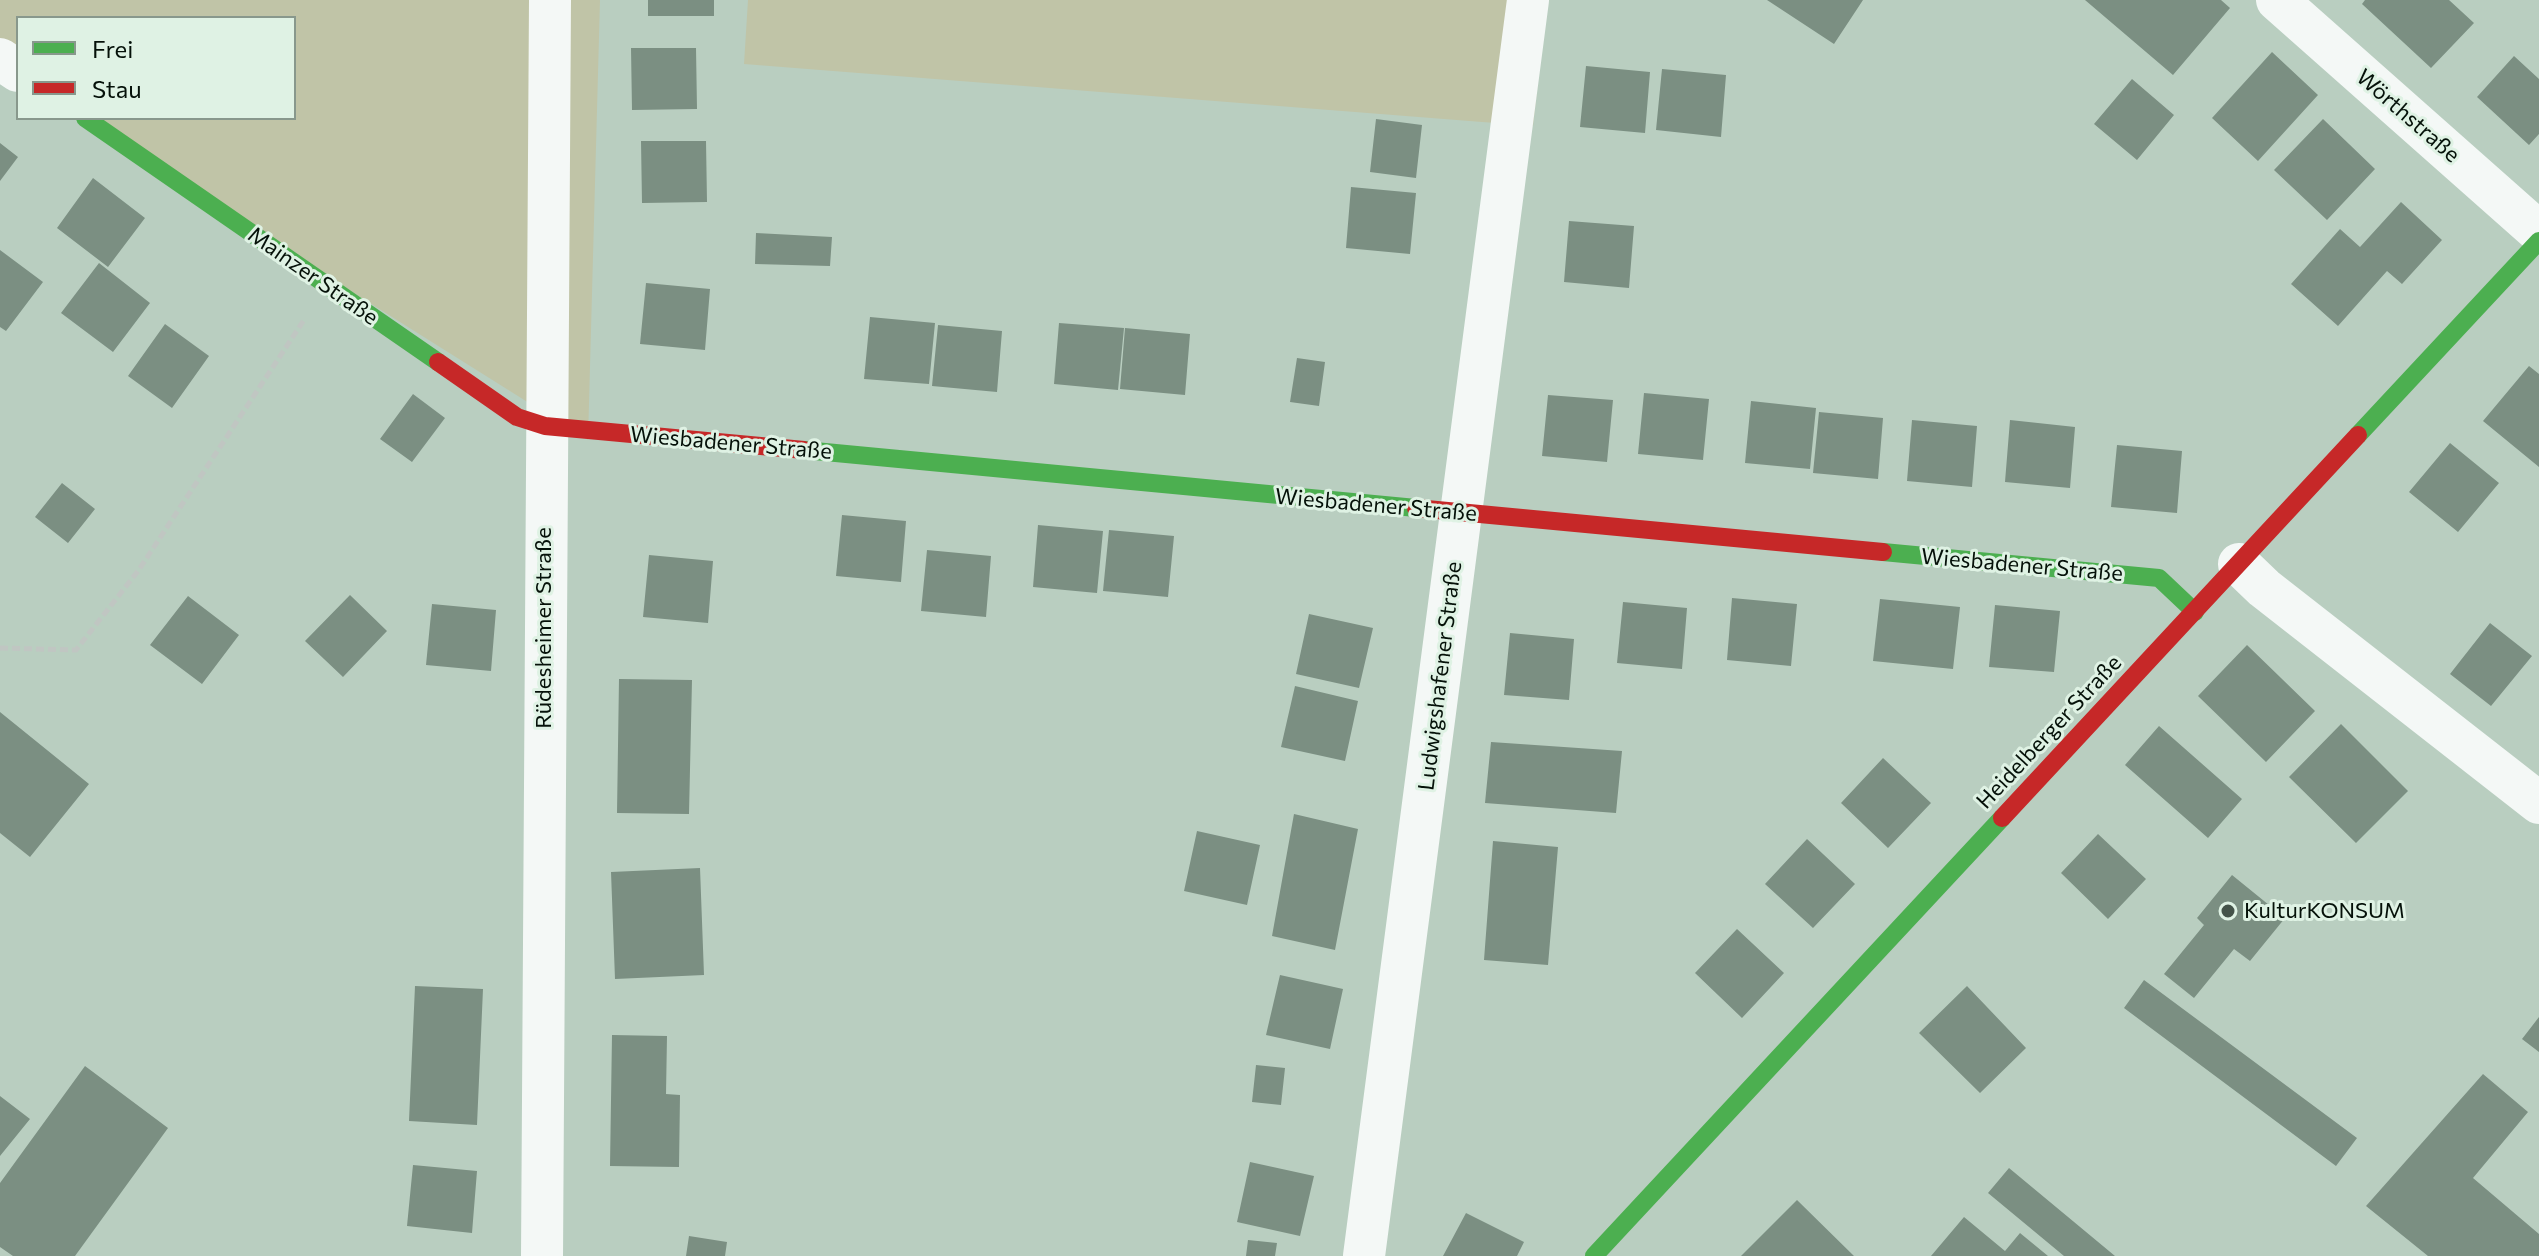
<!DOCTYPE html>
<html>
<head>
<meta charset="utf-8">
<style>
	body { margin:0 }
	#map { position:relative; width:2539px; height:1256px; overflow:hidden; background:#b9cec0; font-family:Commissioner,sans-serif }
	canvas { display:block }
	.legend { position:absolute; left:16px; top:16px; width:280px; height:104px; box-sizing:border-box; background:#dff2e4; border:2px solid #88988c; margin:0; padding:10px 14px; list-style:none; font-size:24px; color:#051109 }
	.legend li { display:flex; align-items:center; gap:16px; height:40px }
	.legend b { width:40px; border:2px solid #88988c }
</style>
</head>
<body>
<div id="map">
<canvas width="2539" height="1256"></canvas>
<ul class="legend">
<li><b style="height:10px;background:#4caf50"></b>Frei</li>
<li><b style="height:10px;background:#c62828"></b>Stau</li>
</ul>
</div>
<script>
const ctx = document.querySelector('canvas').getContext('2d');
ctx.lineJoin = 'round';
function fill(path, color) { ctx.fillStyle = color; ctx.fill(path, 'evenodd'); }
function stroke(path, color, width, dash) { ctx.strokeStyle = color; ctx.lineWidth = width; ctx.lineCap = dash ? 'butt' : 'round'; ctx.setLineDash(dash || []); ctx.stroke(path); }
function label(font, color, halo, rows, align = 'center') {
  ctx.font = font + ' Commissioner,sans-serif'; ctx.lineWidth = 6; ctx.setLineDash([]); ctx.textBaseline = 'middle'; ctx.strokeStyle = halo; ctx.fillStyle = color; for (const [text, x, y, turn = 0] of rows) {
    ctx.save(); ctx.translate(x, y); ctx.rotate((+turn || 0) * Math.PI / 180); ctx.textAlign = isNaN(turn) ? turn : align; if (halo) ctx.strokeText(text, 0, 0); ctx.fillText(text, 0, 0); ctx.restore();
  }
}
fill(new Path2D(`
	M0,0H600L588,440L75,118H294V18H18V77L0,65Z
	M748,0H1547L1533,126L744,64Z`), '#c0c4a7');
fill(new Path2D(`
	M648,0H714V16H648Z
	M1767,0H1863L1834,44Z
	M2085,0H2221L2230,8L2173,75Z
	M2365,0H2449L2474,23L2431,68L2362,4Z
	M631,48H696L697,109L632,110Z
	M2272,52L2318,95L2258,161L2212,118Z
	M2514,56L2539,79V134L2529,145L2477,97Z
	M1586,66L1650,72L1645,133L1580,127Z
	M1662,69L1726,75L1721,137L1656,130Z
	M2132,79L2174,115L2137,160L2094,124Z
	M1376,119L1422,125L1416,178L1370,172Z
	M2323,119L2375,169L2327,220L2274,170Z
	M641,141H706L707,202L642,203Z
	M0,143L18,157L0,181Z
	M93,178L145,218L108,267L57,228Z
	M1351,187L1416,193L1410,254L1346,248Z
	M2401,202L2442,240L2402,284L2387,271L2338,326L2291,284L2340,229L2360,247Z
	M1569,221L1634,226L1629,288L1564,282Z
	M756,233L832,237L830,266L755,264Z
	M0,250L43,282L6,331L0,327Z
	M99,263L150,303L113,352L61,313Z
	M646,283L710,289L705,350L640,344Z
	M870,317L935,323L929,384L864,379Z
	M1059,323L1124,328L1118,390L1054,384Z
	M165,324L209,356L172,408L128,376Z
	M938,325L1002,331L997,392L932,386Z
	M1125,328L1190,334L1185,395L1120,389Z
	M1297,358L1325,362L1319,406L1290,402Z
	M2529,366L2539,374V467L2483,421Z
	M1644,393L1709,399L1703,460L1638,454Z
	M413,394L445,418L412,462L380,439Z
	M1548,395L1613,400L1607,462L1542,456Z
	M1751,401L1816,408L1810,469L1745,463Z
	M1819,412L1883,418L1878,479L1813,473Z
	M1912,420L1977,426L1972,487L1907,481Z
	M2010,420L2075,427L2070,488L2005,482Z
	M2450,443L2499,483L2458,532L2409,492Z
	M2117,445L2182,451L2177,513L2111,507Z
	M62,483L95,509L68,543L35,517Z
	M842,515L906,521L901,582L836,576Z
	M1038,525L1103,531L1097,593L1033,587Z
	M1109,530L1174,536L1168,597L1103,591Z
	M927,550L991,556L986,617L921,611Z
	M649,555L713,561L708,623L643,617Z
	M350,595L387,631L343,677L305,641Z
	M188,596L239,635L202,684L150,645Z
	M1732,598L1797,604L1791,666L1727,660Z
	M1880,599L1960,607L1953,669L1873,661Z
	M1623,602L1687,608L1682,669L1617,663Z
	M432,604L496,610L491,671L426,665Z
	M1995,605L2060,611L2054,672L1989,667Z
	M1309,614L1373,628L1359,688L1296,674Z
	M2490,623L2532,656L2491,706L2450,674Z
	M1510,633L1574,639L1569,700L1504,695Z
	M2247,645L2315,711L2266,762L2198,696Z
	M619,679L692,680L689,814L617,813Z
	M1295,686L1358,701L1345,761L1281,747Z
	M0,712L89,784L30,857L0,833Z
	M2341,724L2408,791L2356,843L2289,777Z
	M2159,726L2242,799L2208,838L2125,765Z
	M1491,742L1622,751L1616,813L1485,803Z
	M1883,758L1931,803L1888,848L1841,803Z
	M1294,814L1358,829L1335,950L1272,936Z
	M1197,831L1260,845L1247,905L1184,891Z
	M2098,834L2146,879L2108,919L2061,873Z
	M1807,839L1855,884L1813,928L1765,884Z
	M1493,841L1558,847L1548,965L1484,960Z
	M700,868L704,975L615,979L611,872Z
	M2232,875L2285,918L2250,961L2234,949L2194,998L2164,974L2204,925L2197,918Z
	M1737,929L1784,973L1742,1018L1695,973Z
	M1280,975L1343,989L1330,1049L1266,1035Z
	M2144,980L2357,1138L2336,1166L2124,1008Z
	M415,986L483,989L477,1125L409,1121Z
	M1967,986L2026,1048L1980,1093L1919,1033Z
	M2539,1017V1052L2522,1039Z
	M612,1035L667,1036L666,1094L680,1095L679,1167L610,1166Z
	M1256,1065L1285,1068L1281,1105L1252,1102Z
	M85,1066L168,1128L75,1256H13L0,1247V1183Z
	M2483,1074L2528,1112L2473,1178L2539,1234V1256H2428L2366,1206Z
	M0,1096L30,1119L0,1156Z
	M1250,1162L1314,1176L1300,1236L1237,1222Z
	M413,1165L477,1171L472,1233L407,1226Z
	M2009,1168L2115,1256H2064L1988,1193Z
	M1797,1200L1854,1256H1741Z
	M1466,1213L1524,1242L1517,1256H1443Z
	M1964,1217L2005,1251L2020,1233L2048,1256H1931Z
	M689,1236L727,1242L725,1256H686Z
	M1248,1240L1277,1243L1275,1256H1246Z`), '#7b8f82');
stroke(new Path2D(`
	M0,648L76,650L138,571L304,320`), '#c0c6c2', 5, [8, 4]);
stroke(new Path2D(`
	M2277,0L2539,232
	M0,59L18,71
	M2239,564L2264,588L2539,803
	M542,1256L550,0
	M1364,1256L1528,0`), '#f4f8f6', 42);
stroke(new Path2D(`
	M85,118L438,362
	M2358,435L2539,241
	M804,450L1416,508
	M1883,552L2159,578L2195,612
	M1594,1256L2002,818`), '#4caf50', 18);
stroke(new Path2D(`
	M438,362L517,417L545,426L804,450
	M1416,508L1883,552
	M2002,818L2358,435`), '#c62828', 18);
for (const [x, y, r, color] of [
	[2228,911,8,"#445349"]
]) { const dot = new Path2D(); dot.arc(x, y, r, 0, 2 * Math.PI); ctx.fillStyle = color; ctx.fill(dot); stroke(dot, '#dff2e4', 3); }
label('22px', '#051109', '#dff2e4', [
	["Wörthstraße",2408,116,41],
	["Mainzer Straße",313,276,35],
	["Wiesbadener Straße",731,443,5],
	["Wiesbadener Straße",1376,505,5],
	["Wiesbadener Straße",2022,565,5],
	["Rüdesheimer Straße",544,628,-90],
	["Ludwigshafener Straße",1440,676,-83],
	["Heidelberger Straße",2049,732,-47]
]);
label('22px', '#051109', '#dff2e4', [
	["KulturKONSUM",2244,911]
], 'left');
</script>
</body>
</html>
